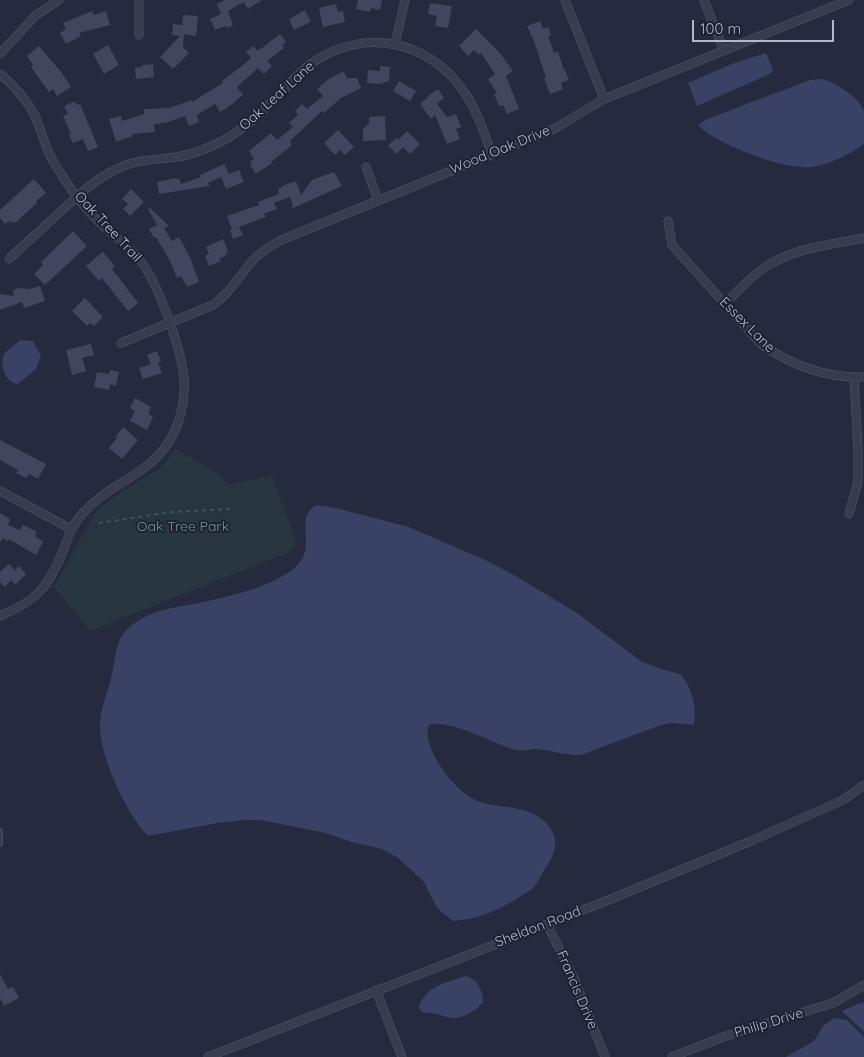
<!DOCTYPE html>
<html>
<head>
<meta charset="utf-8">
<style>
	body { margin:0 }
	#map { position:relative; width:864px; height:1057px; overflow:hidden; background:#252a3e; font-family:Quicksand,sans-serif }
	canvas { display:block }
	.scale { position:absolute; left:692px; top:20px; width:142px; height:22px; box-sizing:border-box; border:2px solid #b5b8c9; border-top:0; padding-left:6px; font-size:15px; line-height:18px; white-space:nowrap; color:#b5b8c9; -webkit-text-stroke:4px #1e2133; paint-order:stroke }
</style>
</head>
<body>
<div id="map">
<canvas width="864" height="1057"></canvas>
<div class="scale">100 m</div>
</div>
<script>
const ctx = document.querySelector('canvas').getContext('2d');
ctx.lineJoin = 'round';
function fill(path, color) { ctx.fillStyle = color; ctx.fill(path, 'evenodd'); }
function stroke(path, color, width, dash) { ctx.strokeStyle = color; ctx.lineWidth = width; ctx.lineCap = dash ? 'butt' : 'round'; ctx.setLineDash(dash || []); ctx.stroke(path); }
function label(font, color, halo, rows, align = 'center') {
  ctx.font = font + ' Quicksand,sans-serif'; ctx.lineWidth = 4; ctx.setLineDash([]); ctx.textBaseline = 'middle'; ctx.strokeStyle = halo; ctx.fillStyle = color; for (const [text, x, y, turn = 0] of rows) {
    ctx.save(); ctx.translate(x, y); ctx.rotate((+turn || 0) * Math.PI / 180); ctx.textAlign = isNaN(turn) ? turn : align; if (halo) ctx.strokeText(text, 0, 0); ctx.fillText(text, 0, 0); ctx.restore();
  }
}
fill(new Path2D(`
	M176,448L218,474L228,484L272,476L295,538L296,545L287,553L90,631L54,587L96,511L113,497L160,468Z`), '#27363f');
fill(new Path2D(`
	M766,53L773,70L770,74L697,106L688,83L734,63Z
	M822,79C835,82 861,98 864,112C864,121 864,134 864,144C849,155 831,164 812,167C787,171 715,144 698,125L707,119L810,80Z
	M20,340L33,341L41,356L36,369L18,384C4,382 0,365 4,354C8,349 15,345 20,340Z
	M316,505L336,508L409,527L485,560L514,575L577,613L641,661L658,668L680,674C692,686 697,708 694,725L671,723L661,725L581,755C566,756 551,750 535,749C529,749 522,752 516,750C492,744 453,719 429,725C425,735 430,747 435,757C446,777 464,799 487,804C507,808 533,807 547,824C561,840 555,854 545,869C541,875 538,882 533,888C530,891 527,892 524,894C502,909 480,919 453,921L437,908L424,882L398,858L382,849L352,842L326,833L260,820H244L218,823L153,835H147C125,811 98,754 100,722C101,706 109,690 112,674C118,646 115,633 143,618C159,609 177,607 194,604C221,598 261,590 284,575C291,571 299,565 303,557C312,541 296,517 316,505Z
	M467,976C479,981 483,991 483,1003C476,1010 465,1017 455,1018C447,1019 436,1011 423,1013L419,1008C422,988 450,980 467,976Z
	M860,1003H864V1032L842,1011Z
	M834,1018L847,1020L864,1037V1057H786L814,1041L823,1026Z`), '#394165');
fill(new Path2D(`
	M225,0H262L248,9L244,2L228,11L233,25L227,28L226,26L215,30L210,19L221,14L217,4Z
	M358,0H382L380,10L371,8L370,12L356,9Z
	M430,3L452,6L448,28L435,26L437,16L428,14Z
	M336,4L338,12L343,11L345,22L323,27L319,8Z
	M305,10L311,22L294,30L289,19Z
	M92,11L94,15L106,11L110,25L79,33L81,36L66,44L60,33L66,29L63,23Z
	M183,15L198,16L196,36L184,34L183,47L189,53L173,69L160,57L180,36L172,35L173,24L182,25Z
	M540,21L543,29L548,27L551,35L548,36L554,53L558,52L564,70H565L569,80L561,83L563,89L550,94L544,78H546L534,41L527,26Z
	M476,29L500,53L513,71L506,76L519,109L507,114L503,105L499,106L494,94L497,93L488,79L495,74L481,53L479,55L474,50L468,56L459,46Z
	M280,34L286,42L282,45L284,48L267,61L272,66L264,74L258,68L237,87L243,95L227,108L220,112L215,104L197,115L199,122L189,126L185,116L165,123L154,124L155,132L132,134L133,136L116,142L109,119L121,116L122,121L144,114V109L169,108L192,100V102L223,83L222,81L242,66L251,58L246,52L253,46L258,51Z
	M108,45L119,65L104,74L93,54Z
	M39,46L61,72L71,87L57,96L53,89L49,92L31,67L33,65L27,56Z
	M153,64L154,77L136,79L135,68L142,67V65Z
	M380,66L390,67L389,81L380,84L367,83L368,70L380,71Z
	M344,71L347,78H357L361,88L341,98L324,113L322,111L290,141L292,145L271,162L272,163L256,174L250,165L252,164L250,161L254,159L249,151L271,133L277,140L293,127L289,123L298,115L295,111L302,104L307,109L323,96L317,89L329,79Z
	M399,81L416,91L410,101L393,91Z
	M438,89L444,98L437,104L447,117L456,114L461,127L456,129L460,139L447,144L435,115L431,119L420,104L428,97V96Z
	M75,101L76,105L80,104L98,147L88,151L83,139L73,143L69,135L71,134L63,116L68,114L64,106Z
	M385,116L386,140L363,141V129L369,123V117Z
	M338,130L354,147L345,155L340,150L335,155L324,143Z
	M407,131L420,144L410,154L403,147L397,154L388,146L396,138L398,140Z
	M224,164L229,174L239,170L244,182L226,189L221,177L208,183L210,186L159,194L157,182L176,178L180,180L181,184L201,177L200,175Z
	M334,172L342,186L291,209L293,206L290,197L274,203L277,209L264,214L266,217L239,227L243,235L233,239L230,230L232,229L227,216L259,205L258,202L279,194L278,189L282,187V186L296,181L301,195L312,180Z
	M34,179L46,193L36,201L37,203L15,223L13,221L11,223L9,221L5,224L0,218V210Z
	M131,189L144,202L130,216L123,209L128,204L122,199Z
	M150,208L169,226L164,228L172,241L179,237L189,255L199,282L187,287L181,276L177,278L170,261L156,237L154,238L149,229L157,225L148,209Z
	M73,231L87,246L45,285L34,274L43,265L41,262Z
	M223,239L228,251L225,256L219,258L221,261L209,266L205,256L209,254L206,247Z
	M103,252L115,266L112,269L138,303L128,311L102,278L99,281L86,266Z
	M40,286L45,301L24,308L22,302L0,310V294L14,296L13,290L19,288L30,289Z
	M85,298L103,317L94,326L90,323L87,326L72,311Z
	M91,344L94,355L82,358L86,371L72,375L66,350Z
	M157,351L161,362L158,363L162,373L143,379L139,368L151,364L147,355Z
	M110,370L119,372L116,386L110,384L109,390L94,387L97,372L109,374Z
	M135,398L151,407L148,414L153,417L147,430L130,421L135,411L130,408Z
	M123,427L138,440L122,459L109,448L117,438L115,437Z
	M0,440L46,464L38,479L29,474L26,478L16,473L18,470L0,460Z
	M0,513L10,519L8,525L20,530L23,525L37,532L35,536L43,542L36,555L9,539L8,541L2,538L0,543Z
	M9,564L15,570L19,566L26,574L15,585L11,580L5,587L0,582V572Z
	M0,974L8,989L13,987L19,998L4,1006L0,998Z`), '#41465e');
const lane = new Path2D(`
	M0,831V844`);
const street = new Path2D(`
	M565,0L604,99
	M704,0L724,51
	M139,35V0
	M395,44L405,0
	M0,54L36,15L59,0
	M0,74C13,85 26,99 34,114C42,131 45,150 56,166C68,186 83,207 100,223C112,235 128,245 139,259C158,282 181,348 184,378C185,393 183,408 178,423C160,474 116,477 84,512C73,523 68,537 63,551C48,588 36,601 0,616
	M366,167L378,200
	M668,221L672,245L761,344C793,366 825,378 864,377
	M9,259C25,244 42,229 59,213C80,194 99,175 126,165C144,158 163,160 182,156C196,153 211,147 224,140C246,128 264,110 282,92C291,82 301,71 312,63C362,27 430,40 464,92C477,110 484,133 492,154
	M724,304C736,293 748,280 761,270C790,248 830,245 864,238
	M121,343L213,305C231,292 241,273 256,257C263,251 271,246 279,241L554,129L604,99L849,0
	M0,491L71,529
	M849,514L858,482V450L854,377
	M547,924L575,981L605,1057
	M376,990L402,1057
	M208,1057L611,899L751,841L843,800L864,785
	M672,1057L723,1037L833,1003L864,985`);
stroke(lane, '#545769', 5.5);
stroke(street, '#545769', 9);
stroke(new Path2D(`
	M99,523L172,512L230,509`), '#425259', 2, [4, 4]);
stroke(lane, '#393c4e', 4);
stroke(street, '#393c4e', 8);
label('14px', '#b5b8c9', '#1e2133', [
	["Oak Leaf Lane",277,96,-42],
	["Wood Oak Drive",500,150,-22],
	["Oak Tree Trail",108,227,47],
	["Essex Lane",747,325,45],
	["Sheldon Road",538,927,-21],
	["Francis Drive",577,990,67],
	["Philip Drive",769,1023,-17]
]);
label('14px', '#6c9a82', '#1e2133', [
	["Oak Tree Park",183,527]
]);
</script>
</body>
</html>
